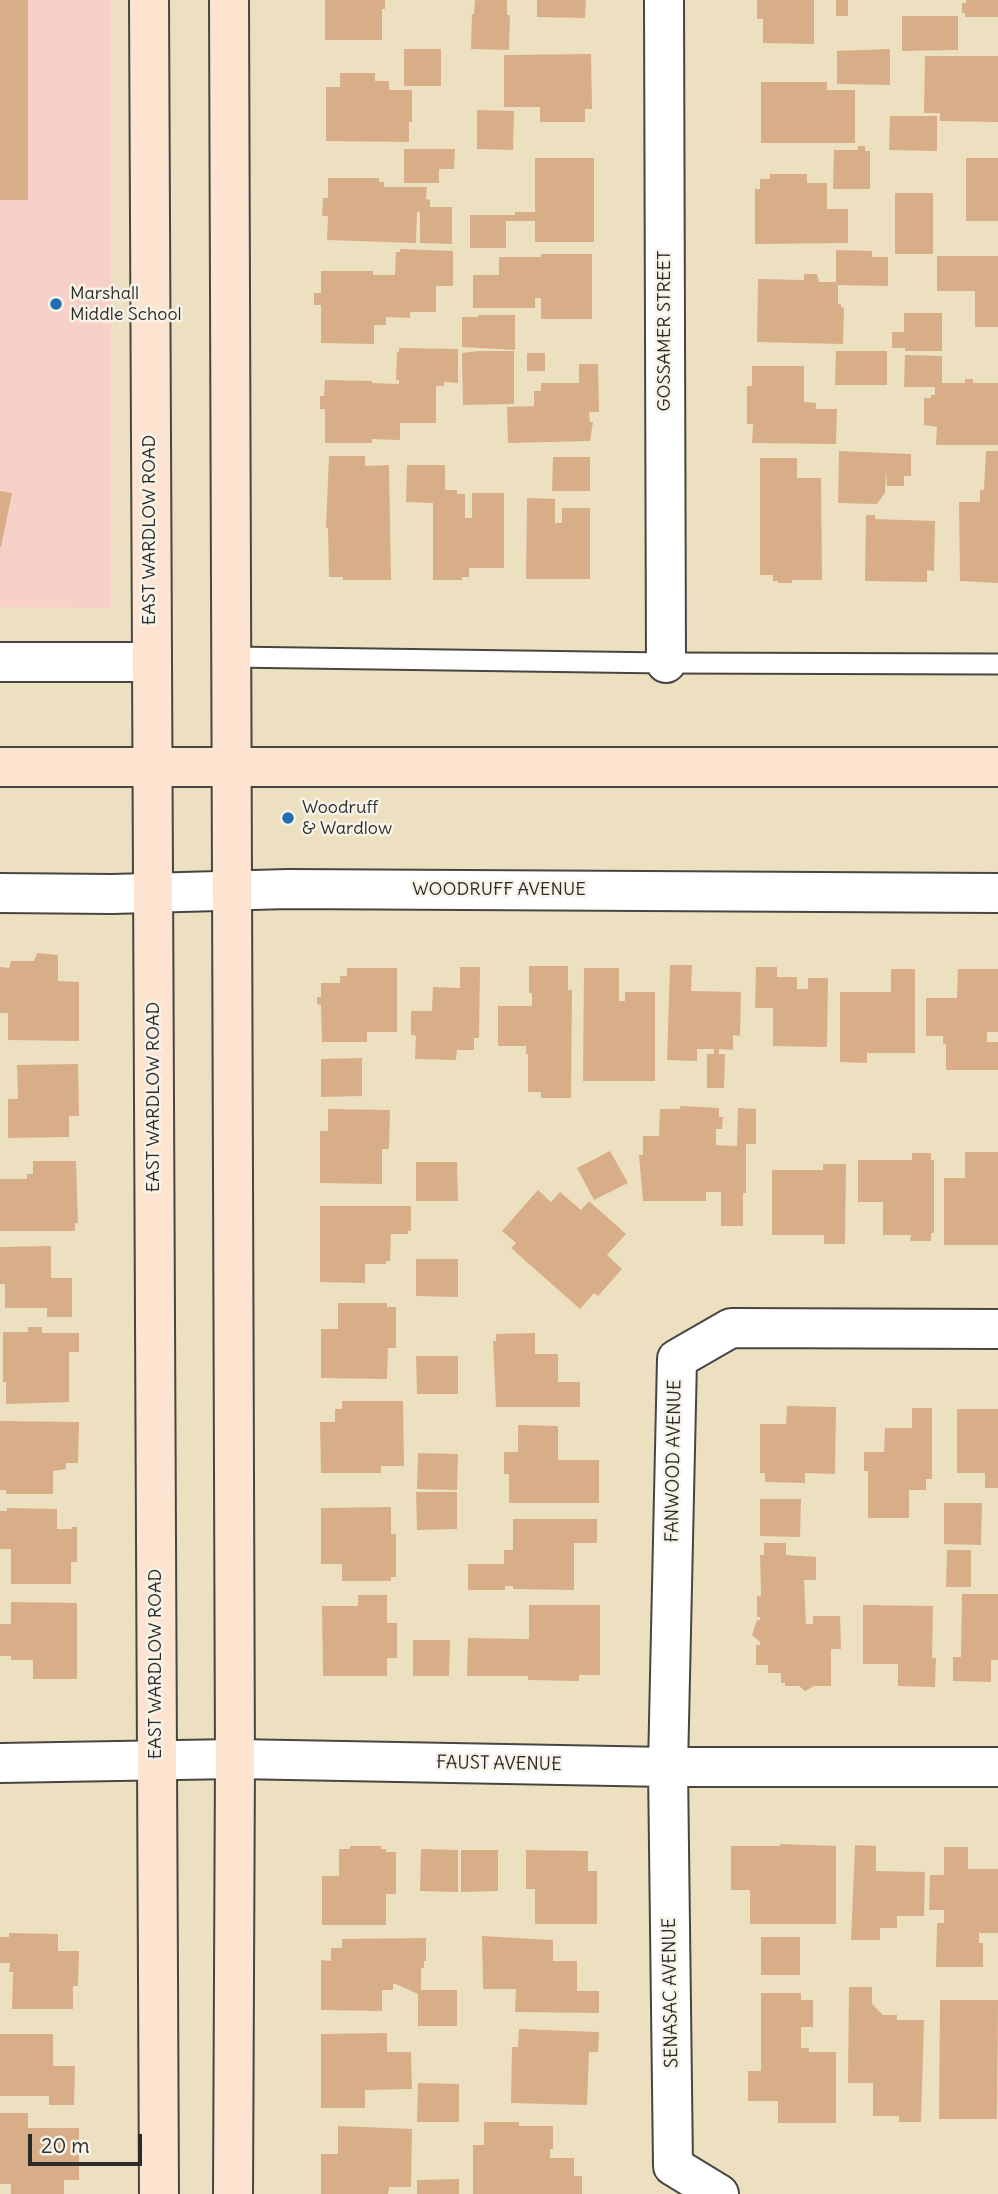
<!DOCTYPE html>
<html>
<head>
<meta charset="utf-8">
<style>
	body { margin:0 }
	#map { position:relative; width:998px; height:2194px; overflow:hidden; background:#ede0c0; font-family:Delius,sans-serif }
	canvas { display:block }
	.scale { position:absolute; left:28px; top:2134px; width:114px; height:32px; box-sizing:border-box; border:4px solid #2b2b2b; border-top:0; padding-left:9px; font-size:21px; line-height:24px; white-space:nowrap; color:#2b2b2b; -webkit-text-stroke:5px #f7f3e8; paint-order:stroke }
</style>
</head>
<body>
<div id="map">
<canvas width="998" height="2194"></canvas>
<div class="scale">20 m</div>
</div>
<script>
const ctx = document.querySelector('canvas').getContext('2d');
ctx.lineJoin = 'round';
function fill(path, color) { ctx.fillStyle = color; ctx.fill(path, 'evenodd'); }
function stroke(path, color, width, dash) { ctx.strokeStyle = color; ctx.lineWidth = width; ctx.lineCap = dash ? 'butt' : 'round'; ctx.setLineDash(dash || []); ctx.stroke(path); }
function label(font, color, halo, rows, align = 'center') {
  ctx.font = font + ' Delius,sans-serif'; ctx.lineWidth = 5; ctx.setLineDash([]); ctx.textBaseline = 'middle'; ctx.strokeStyle = halo; ctx.fillStyle = color; for (const [text, x, y, turn = 0] of rows) {
    ctx.save(); ctx.translate(x, y); ctx.rotate((+turn || 0) * Math.PI / 180); ctx.textAlign = isNaN(turn) ? turn : align; if (halo) ctx.strokeText(text, 0, 0); ctx.fillText(text, 0, 0); ctx.restore();
  }
}
fill(new Path2D(`
	M0,0H111V608L0,607Z`), '#f7d1c8');
fill(new Path2D(`
	M0,0H28V200H0Z
	M325,0H385V9H382V40H325Z
	M475,0H507V15H510L509,50L471,49L472,14H474Z
	M537,0H586L585,18L537,17Z
	M757,0H814V44L763,43V19H757Z
	M836,0H848V16H836Z
	M966,0H998V17H965V13H962V3H966Z
	M902,16H958V50L902,51Z
	M404,49H441V86H404Z
	M890,49V85L837,84V51Z
	M591,54L592,109H585V122H540V107H504V55Z
	M925,56H998V122L940,121V113H924Z
	M340,73H375V81H389V90H412V122H409V142L326,141V87H340Z
	M761,82H827V90H855V143H761Z
	M477,110L514,111L513,150L477,149Z
	M890,116H937V151L889,150Z
	M858,146H865V151H870V189H833L834,150H858Z
	M404,149H455L454,169H439V183H404Z
	M535,158H594V242H535V221H506V248H470V215H515V212H535Z
	M966,158H998V221H966Z
	M770,174H807V183H827V209H848V243L755,244V189H760V179H770Z
	M328,178H379V182H384V187H427L426,199L430,200V207H452V244L420,243V212H417L416,243L327,240L328,216H322L323,198H328Z
	M895,193H933V254H895Z
	M400,249L453,251V286H436V312H410V318L386,317V325H374V344L321,343V305H314V293H321V271H373V275H395L396,252H400Z
	M836,250L872,251V257H888V286L838,285V304H841V307L844,308L843,344L757,342L758,279L804,280V274H817L819,282H836Z
	M541,254H592V319H541V298H535V308H473V275H499V257H541Z
	M937,256H998V327H975V291H937Z
	M904,313H942V351H905V348H892V332H904Z
	M478,315H515V350L462,347V317H478Z
	M399,348L458,349V383L444,382V386H436V423H400V440L372,439V443H325V409H320V396H324L325,380L372,381V383L399,384V380H396L397,352H399Z
	M478,351H514V404L463,405L462,353Z
	M836,351H887V385H835Z
	M527,353H545V371H527Z
	M905,355L942,356V383H965V379H973V383H998V445H936L937,427L924,425V398H931V395H935V387H904Z
	M579,364H598L599,412H589L590,422H593L590,441L508,443L507,407L534,406V391H541V383H579Z
	M752,366H804V402L816,403V409H837L836,444L752,443L753,424H747V386H752Z
	M839,451L911,454V476H904V486H887L886,472L885,493L877,504L838,503Z
	M986,451H998V583L960,581L959,502H980V490H984Z
	M329,456H365V466L389,465L391,580H343V577H329L328,528H326Z
	M553,457H590V491H552Z
	M760,458H797V478H821L822,580H792V583H778V581H773V575H760Z
	M407,465H445V490H457V494H465V518H472V493H504V568H469V577H462V580H433V503L406,502Z
	M0,491L12,493L1,547H0Z
	M527,498L555,499V523H562V508H590V579H526Z
	M866,515H875V519L935,521L934,571L927,570V582L865,581Z
	M37,953L58,955V981L79,982V1041L8,1040V1013H0V967L9,968L11,961H34Z
	M670,965H692L691,991L741,992L740,1036L733,1035V1050L719,1049V1054H725L724,1088H707V1054H714V1049H697V1061L667,1060Z
	M529,966H568V990H572L571,1098H541V1092H528V1054H526V1046H498V1006H532V993H529Z
	M460,967H480L479,1038H474V1050H457L456,1060L415,1059L416,1036L411,1035V1011H432L433,987L460,988Z
	M756,967H777V977H797V989H808V978H828L827,1047L773,1046V1008H755Z
	M347,968H397V1032H367V1042H322L321,1005L317,1004V997H321V983H340V976H347Z
	M584,968H619V1001H625V992H655V1081H583Z
	M891,969H915V1053H867V1063L840,1062V992H891Z
	M958,969H998V1032H987V1042H998V1070H946V1044H943V1036H926V998H957Z
	M362,1058V1096L321,1097V1059Z
	M78,1064L79,1116H69V1137L8,1138V1099H18L17,1065Z
	M680,1106L719,1108V1117H723L722,1129H716V1145L737,1146L738,1108L756,1109V1144H746V1193H743V1226H721V1192H706V1201H643L639,1155H643V1136H659L660,1109H680Z
	M328,1109L390,1110L389,1149H382V1184L320,1183V1131H328Z
	M610,1151L628,1183L594,1200L577,1168Z
	M965,1152H998V1245H944V1178H965Z
	M912,1153H931V1160H934V1233H931V1241H910L911,1235H883V1202H858V1160H912Z
	M33,1161H76L78,1223H75V1231H0V1179H27V1174H33Z
	M416,1162H457L458,1201H416Z
	M823,1164H846L845,1244H824V1235H772V1170H823Z
	M538,1190L551,1202L560,1192L581,1210L589,1201L626,1234L607,1255L622,1269L598,1296L594,1293L580,1309L511,1248L516,1243L502,1231Z
	M320,1206H411V1231H408V1234H391L390,1261H386V1264H365V1283L320,1282Z
	M51,1246V1278H72V1317H47V1308H5V1284H0V1247Z
	M416,1259H458V1297L416,1296Z
	M338,1303H387V1307H396V1348H388L387,1379L321,1378V1329H338Z
	M28,1327H42V1333H79V1352H69V1402L6,1404V1382H3V1332H28Z
	M535,1333V1354H558V1382H580V1407H496L493,1341H496V1334Z
	M416,1356H458V1394H417Z
	M342,1401H403L404,1466H381V1473H321L320,1422H335V1409H342Z
	M787,1406L836,1407L835,1474L805,1473V1483L765,1482V1473H760V1424H786Z
	M912,1408H932V1479H926V1490H909V1518H868V1471H864V1452H884L885,1428H912Z
	M957,1409H998V1488H985V1473H957Z
	M0,1421L79,1422L78,1463H66V1469L53,1471V1494H6V1490H0Z
	M518,1425L558,1426V1460H599V1503H509V1474H504V1452H518Z
	M418,1453L458,1454L457,1490L417,1489Z
	M416,1492H457V1529L417,1530Z
	M760,1499H801L800,1537L760,1536Z
	M944,1503H982L981,1545L944,1544Z
	M391,1507V1534H396V1577H391V1581H342V1564H321V1508Z
	M7,1508L57,1509V1529H72V1527H77V1562H71V1584H11V1549H0V1511H7Z
	M513,1519H597V1543H574V1590L513,1589V1586H505V1590H468V1564H504V1550H513Z
	M764,1543H786V1555L816,1557V1580H804L806,1624H813V1616H840L841,1649H831V1686H814L805,1691L799,1686H785V1683H781V1673H768V1665H756V1645H760V1642L752,1635L757,1620H760V1617H757V1596H761L760,1555H764Z
	M947,1550H971V1587H946Z
	M962,1594H998V1660H991V1682L953,1681V1657H961Z
	M358,1595H387V1623H397V1658H387V1676H323L322,1606H358Z
	M11,1602L77,1603V1679H33V1660H11V1656H0V1624H11Z
	M529,1605H600V1675H579V1681L528,1680V1676H467L468,1638L529,1639Z
	M863,1605L933,1606L932,1658H936L935,1687L898,1686V1664H863Z
	M413,1640H450L449,1676H413Z
	M780,1844L836,1846V1924H750V1890H731V1846H780Z
	M855,1845L876,1846V1871L925,1872L924,1916H897V1928H880V1940H851Z
	M350,1846H381V1849H386V1852H396V1894H386V1925H322V1876H339V1849H350Z
	M944,1847H968V1869H998V1933H979V1943H983V1967H936L937,1923H944V1910H929L930,1875H944Z
	M421,1849L458,1850V1892L420,1891Z
	M461,1850H498V1891L461,1892Z
	M526,1850L588,1851V1871H597V1924H535V1889H526Z
	M9,1933L58,1934V1951H79L78,1986H73V2009H12L13,1972H9L10,1963H0V1937H9Z
	M482,1936L553,1940V1961H577V1991H599V2013L515,2012L516,1989H483Z
	M761,1937H800V1975H761Z
	M426,1938V1961H424V1968H421V1990H457V2026H418V1994L396,1984H393V1990H382V2011L321,2010V1960L331,1961V1948H342V1939Z
	M849,1987H872V2004L883,2015H897V2020H924L921,2122H899V2116H873V2083H848Z
	M761,1993H801V2000H813V2027H801V2048H809V2052H836V2123H778V2101H748V2071H761Z
	M940,2000H998L997,2119H939Z
	M519,2029L599,2032L598,2052H589L587,2105L511,2103L512,2047H518Z
	M387,2033V2052H411L412,2089L365,2090V2108H321V2034Z
	M0,2034H53V2066H75L74,2105H49V2096H0Z
	M418,2083L459,2084V2122H417Z
	M0,2113H28V2128H79V2180H64V2194H11V2184H0Z
	M484,2122H519V2126H553V2149H550V2158H574V2176H582V2194H473V2145H484Z
	M338,2126L412,2129L411,2187H389L388,2194H321V2154H338Z
	M459,2179V2194H417V2180Z`), '#d8ae88');
const service = new Path2D(`
	M230,657L666,663L998,664`);
const minor = new Path2D(`
	M664,0L666,663
	M0,662H150
	M0,893L112,894L288,889L998,893
	M0,1763L235,1759L668,1767H998
	M719,2194L673,2166L668,1767L677,1359L731,1328L998,1329`);
const secondary = new Path2D(`
	M149,0L159,2194
	M229,0L235,1759L233,2194
	M0,767H998`);
stroke(service, '#484641', 23);
stroke(minor, '#484641', 42);
stroke(secondary, '#484641', 42);
stroke(service, '#fff', 19);
stroke(minor, '#fff', 38);
stroke(secondary, '#fde4d1', 38);
for (const [x, y, r, color] of [
	[56,304,7,"#1f6fb2"],
	[288,818,7,"#1f6fb2"]
]) { const dot = new Path2D(); dot.arc(x, y, r, 0, 2 * Math.PI); ctx.fillStyle = color; ctx.fill(dot); stroke(dot, '#f7f3e8', 2.5); }
label('18px', '#2b2b2b', '#f7f3e8', [
	["Marshall",70,294],
	["Middle School",70,315],
	["Woodruff",302,808],
	["& Wardlow",302,829]
], 'left');
label('18px', '#2b2b2b', '#f7f3e8', [
	["GOSSAMER STREET",665,331,-90],
	["EAST WARDLOW ROAD",150,530,-90],
	["WOODRUFF AVENUE",499,890],
	["EAST WARDLOW ROAD",154,1097,-90],
	["FANWOOD AVENUE",674,1461,-89],
	["EAST WARDLOW ROAD",156,1664,-90],
	["FAUST AVENUE",499,1764,1],
	["SENASAC AVENUE",671,1993,-91]
]);
</script>
</body>
</html>
